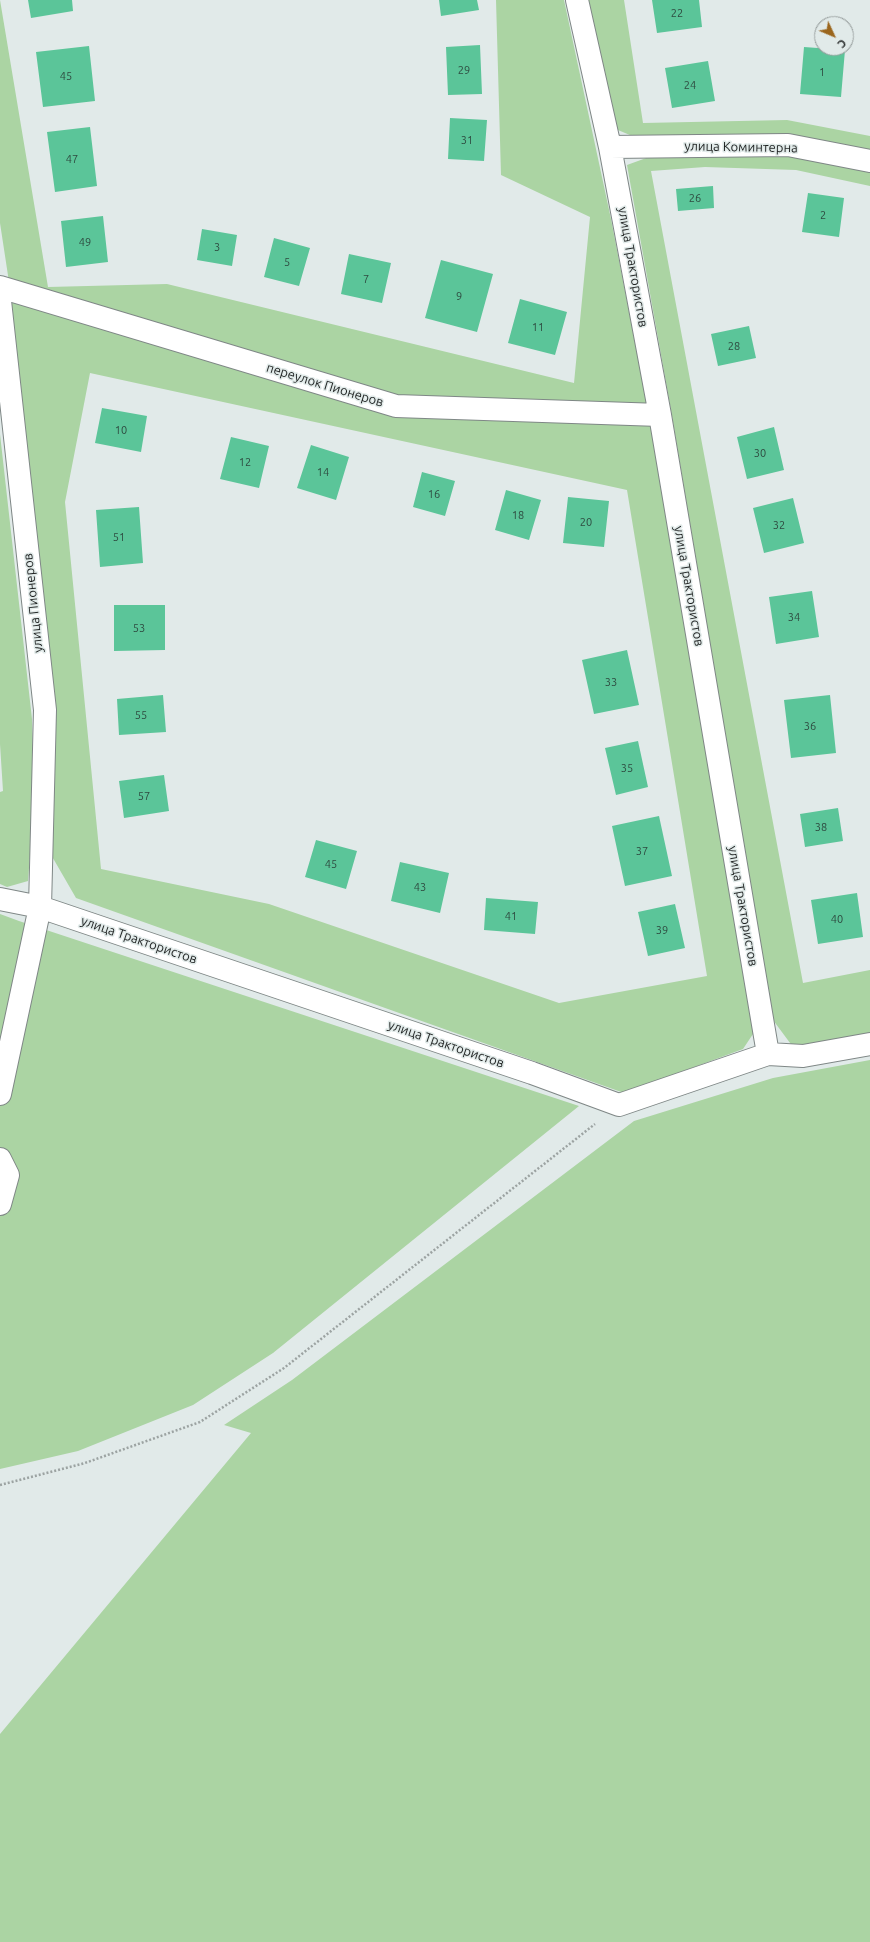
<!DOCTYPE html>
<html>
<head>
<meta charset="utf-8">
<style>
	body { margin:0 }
	#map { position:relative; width:870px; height:1942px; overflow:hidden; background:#e1eae9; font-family:Ubuntu,sans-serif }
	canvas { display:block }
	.north { position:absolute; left:814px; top:16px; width:40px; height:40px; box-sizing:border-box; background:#e1eae9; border:1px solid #939a99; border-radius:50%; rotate:134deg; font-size:11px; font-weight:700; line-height:16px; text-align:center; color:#1f2222 }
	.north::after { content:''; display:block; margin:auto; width:14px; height:18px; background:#9b661d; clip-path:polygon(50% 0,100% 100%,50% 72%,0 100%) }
</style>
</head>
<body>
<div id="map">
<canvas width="870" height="1942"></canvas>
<div class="north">С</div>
</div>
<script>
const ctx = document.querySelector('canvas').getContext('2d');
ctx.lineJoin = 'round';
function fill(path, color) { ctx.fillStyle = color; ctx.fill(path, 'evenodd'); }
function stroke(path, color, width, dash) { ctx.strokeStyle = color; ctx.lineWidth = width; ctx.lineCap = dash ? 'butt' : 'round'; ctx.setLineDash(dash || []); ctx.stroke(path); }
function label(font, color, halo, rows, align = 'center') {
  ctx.font = font + ' Ubuntu,sans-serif'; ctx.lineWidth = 3; ctx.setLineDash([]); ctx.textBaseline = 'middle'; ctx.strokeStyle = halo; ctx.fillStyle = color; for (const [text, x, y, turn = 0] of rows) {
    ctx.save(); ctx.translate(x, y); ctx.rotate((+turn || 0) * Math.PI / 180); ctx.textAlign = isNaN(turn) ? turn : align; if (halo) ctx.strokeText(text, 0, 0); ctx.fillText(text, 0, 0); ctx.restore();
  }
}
fill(new Path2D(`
	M0,0L48,287L167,284L574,383L590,217L501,175L496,0H564L611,219L647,405L394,397L9,282L0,223Z
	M584,0H624L643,123L787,120L870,136V154L644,141L618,130L610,117Z
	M787,154L870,169V186L796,170L705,167L651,171L803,983L870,970V1033L793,1047L773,1020L672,416L627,165L649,157Z
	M8,299L393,416L651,424L755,1031L743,1049L624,1093L76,898L50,853ZM90,373L627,490L707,976L559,1003L269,904L101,869L65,502Z
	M0,434L32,719L34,802L28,881L7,887L0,884V792L3,791L0,744Z
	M0,914L19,921L579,1106L273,1353L193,1405L78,1451L0,1469Z
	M870,1060V1942H0V1734L251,1433L224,1425L292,1380L634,1121L773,1078Z`), '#abd4a3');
fill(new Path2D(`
	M28,0H72L73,11L31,18Z
	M439,0H477L479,10L441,16Z
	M652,0H699L702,27L657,33Z
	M480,45L482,94L448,95L446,47Z
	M89,46L95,101L43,107L36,52Z
	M804,47L845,50L841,97L800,94Z
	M708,61L715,101L672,108L665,68Z
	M450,118L487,120L484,161L448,159Z
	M90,127L97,186L55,192L47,132Z
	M713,186L714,208L678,211L676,189Z
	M808,193L844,198L839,237L802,232Z
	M103,216L108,262L66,267L61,221Z
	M202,229L237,235L232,266L197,260Z
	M274,238L310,248L299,286L264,277Z
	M349,254L391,263L382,303L341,294Z
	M441,260L493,274L477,332L425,318Z
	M520,299L567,312L555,355L508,343Z
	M749,326L756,358L718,366L711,334Z
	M102,408L147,416L141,452L95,443Z
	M774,427L784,470L747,479L737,437Z
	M231,437L269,446L259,488L220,479Z
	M311,445L349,457L336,500L297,488Z
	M422,472L455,481L445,516L413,507Z
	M506,490L541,500L529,540L495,530Z
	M568,497L609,501L604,547L563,543Z
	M793,498L804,543L764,553L753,508Z
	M139,507L143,563L100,567L96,510Z
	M812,591L819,637L776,644L769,597Z
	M114,605H165V650L114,651Z
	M627,650L639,705L594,714L582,660Z
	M163,695L166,732L119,735L117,699Z
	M830,695L836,753L791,758L784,700Z
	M638,741L648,787L616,795L605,748Z
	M164,775L169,811L124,818L119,781Z
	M838,808L843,841L805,847L800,814Z
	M659,816L672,876L625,886L612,826Z
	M316,840L357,851L346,889L305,877Z
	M400,862L449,873L440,913L391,901Z
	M857,893L863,937L818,944L811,900Z
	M486,898L538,902L535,934L484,930Z
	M675,904L685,948L648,956L638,912Z`), '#5bc599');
const minor = new Path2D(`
	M577,0L610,147L660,415L768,1054
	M610,147L788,145L870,161
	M0,287L396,406L660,415
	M0,301L45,710L40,907L0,1094
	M0,899L40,907L532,1073L619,1105L768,1054L803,1056L870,1044
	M0,1159L8,1175L0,1204`);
stroke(minor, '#7f8786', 24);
stroke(new Path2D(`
	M0,1485L85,1463L200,1422L284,1368L595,1124`), '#9ca3a2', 2.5, [2, 2]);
stroke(minor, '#fff', 22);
label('11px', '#2e4b40', null, [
	["22",677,13],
	["29",464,70],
	["1",822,72],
	["45",66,76],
	["24",690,85],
	["31",467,140],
	["47",72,159],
	["26",695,198],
	["2",823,215],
	["49",85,242],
	["3",217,247],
	["5",287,262],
	["7",366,279],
	["9",459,296],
	["11",538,327],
	["28",734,346],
	["10",121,430],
	["30",760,453],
	["12",245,462],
	["14",323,472],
	["16",434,494],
	["18",518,515],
	["20",586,522],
	["32",779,525],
	["51",119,537],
	["34",794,617],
	["53",139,628],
	["33",611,682],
	["55",141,715],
	["36",810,726],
	["35",627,768],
	["57",144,796],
	["38",821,827],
	["37",642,851],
	["45",331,864],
	["43",420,887],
	["41",511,916],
	["40",837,919],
	["39",662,930]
]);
label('13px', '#1f2222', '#e1eae9', [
	["улица Коминтерна",741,147,1],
	["улица Трактористов",633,267,80],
	["переулок Пионеров",325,385,17],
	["улица Трактористов",689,586,80],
	["улица Пионеров",33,603,-96],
	["улица Трактористов",743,906,80],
	["улица Трактористов",139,940,19],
	["улица Трактористов",446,1044,19]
]);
</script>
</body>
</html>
